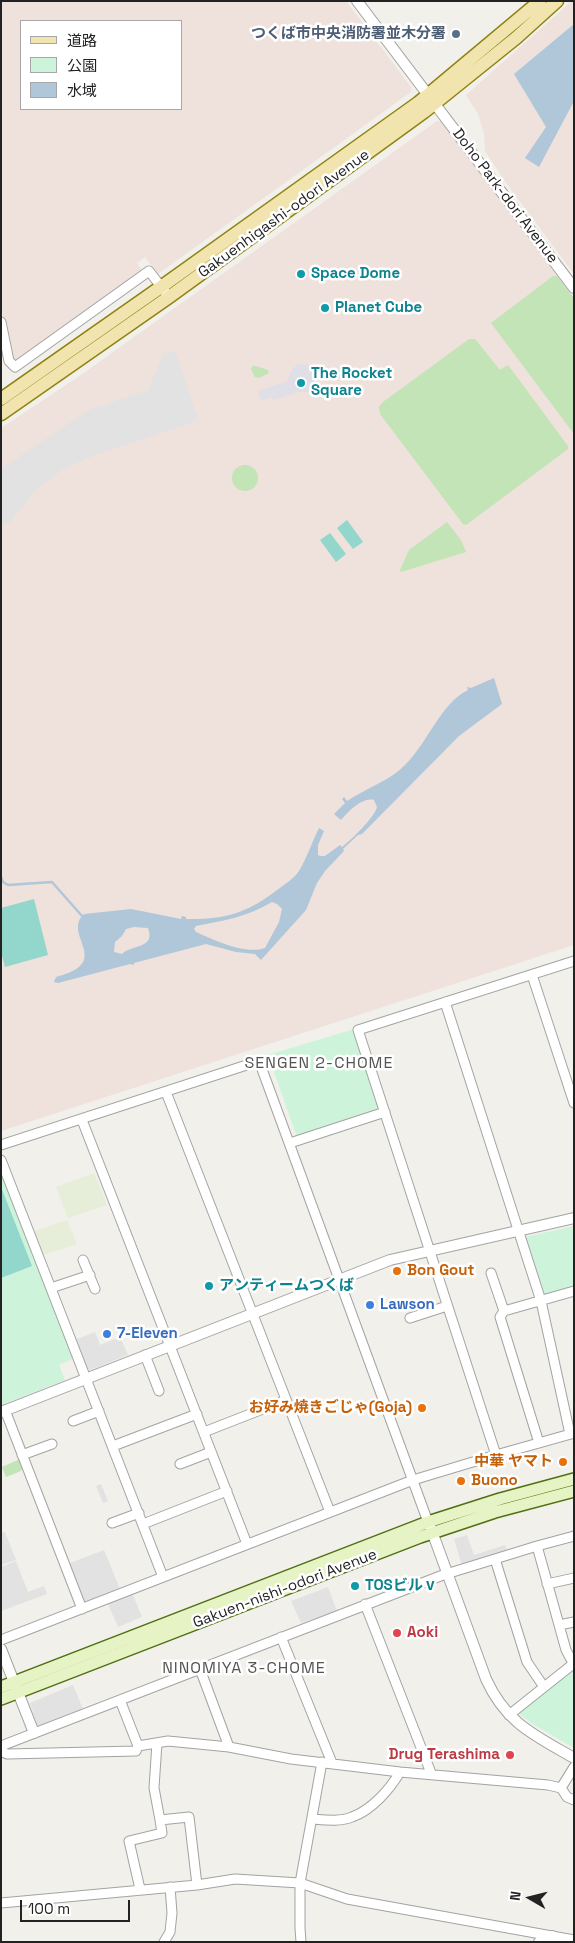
<!DOCTYPE html>
<html>
<head>
<meta charset="utf-8">
<style>
	body { margin:0 }
	#map { position:relative; width:575px; height:1943px; overflow:hidden; background:#f1f0ea; font-family:"Space Grotesk","Noto Sans JP",sans-serif }
	canvas { display:block }
	.frame { position:absolute; inset:0; border:2px solid #222; pointer-events:none }
	.legend { position:absolute; left:20px; top:20px; width:162px; height:90px; box-sizing:border-box; background:#fff; border:1px solid #a7a7a7; margin:0; padding:6px 9px; list-style:none; font-size:15px; color:#222 }
	.legend li { display:flex; align-items:center; gap:10px; height:25px }
	.legend b { width:25px; border:1px solid #a7a7a7 }
	.north { position:absolute; left:505px; top:1873px; width:50px; height:50px; -webkit-text-stroke:4px #fff; paint-order:stroke; rotate:278deg; font-size:14px; font-weight:700; line-height:20px; text-align:center; color:#222 }
	.north::after { content:''; display:block; margin:auto; width:18px; height:22px; background:#222; clip-path:polygon(50% 0,100% 100%,50% 72%,0 100%) }
	.scale { position:absolute; left:20px; top:1900px; width:110px; height:22px; box-sizing:border-box; border:2px solid #222; border-top:0; padding-left:6px; font-size:15px; line-height:18px; white-space:nowrap; color:#222; -webkit-text-stroke:4px #fff; paint-order:stroke }
</style>
</head>
<body>
<div id="map">
<canvas width="575" height="1943"></canvas>
<div class="frame"></div>
<ul class="legend">
<li><b style="height:6px;background:#f2e4ae"></b>道路</li>
<li><b style="height:14px;background:#cdf4da"></b>公園</li>
<li><b style="height:14px;background:#b0c6d9"></b>水域</li>
</ul>
<div class="north">N</div>
<div class="scale">100 m</div>
</div>
<script>
const ctx = document.querySelector('canvas').getContext('2d');
ctx.lineJoin = 'round';
function fill(path, color) { ctx.fillStyle = color; ctx.fill(path, 'evenodd'); }
function stroke(path, color, width, dash) { ctx.strokeStyle = color; ctx.lineWidth = width; ctx.lineCap = dash ? 'butt' : 'round'; ctx.setLineDash(dash || []); ctx.stroke(path); }
function label(font, color, halo, rows, align = 'center') {
  ctx.font = font + ' "Space Grotesk","Noto Sans JP",sans-serif'; ctx.lineWidth = 5; ctx.setLineDash([]); ctx.textBaseline = 'middle'; ctx.strokeStyle = halo; ctx.fillStyle = color; for (const [text, x, y, turn = 0] of rows) {
    ctx.save(); ctx.translate(x, y); ctx.rotate((+turn || 0) * Math.PI / 180); ctx.textAlign = isNaN(turn) ? turn : align; if (halo) ctx.strokeText(text, 0, 0); ctx.fillText(text, 0, 0); ctx.restore();
  }
}
fill(new Path2D(`
	M1,1H346L411,87V92L158,274L145,257L137,263L142,271L20,360L15,361L11,356L1,306ZM21,21H181V109H21Z
	M572,1H574V274L506,183L485,151L484,134L478,114L466,95Z
	M437,121H441L574,298V945L1,1131V428L78,377Z`), '#efe1dc');
fill(new Path2D(`
	M94,1173L107,1205L68,1218L56,1187Z
	M67,1220L77,1244L40,1256L31,1232Z`), '#e6edd8');
fill(new Path2D(`
	M553,276H557L574,298V434L491,323Z
	M469,339H475L500,370L508,365L568,446V449L466,525L463,524L380,414L379,407L383,402Z
	M252,366H256L268,370L269,373L259,378L255,377L251,369Z
	M232 478a13 13 0 1 1 26 0a13 13 0 1 1-26 0Z
	M447,522L461,540L466,552L401,572L400,570L409,550Z
	M20,1459L23,1467L21,1471L6,1477L2,1467Z`), '#c2e4b6');
fill(new Path2D(`
	M354,1029L380,1107L378,1111L297,1137L268,1055Z
	M1,1170L75,1358L59,1365L65,1380L1,1405Z
	M574,1226V1288L547,1297L543,1295L525,1237Z
	M571,1669L574,1670V1748L531,1723L517,1712Z`), '#cdf4da');
fill(new Path2D(`
	M347,520L363,542L353,549L337,528Z
	M330,533L346,554L336,562L320,540Z
	M34,899L48,955L5,967L1,952V908Z
	M1,1187L32,1266L1,1278Z`), '#92d6cc');
fill(new Path2D(`
	M175,351L198,419L192,421V423L95,455L63,469L35,491L10,522L3,524L1,521V469L89,410L148,390L163,355Z
	M95,1332L100,1345L120,1337L128,1355L90,1370L87,1369L75,1340Z
	M101,1484L108,1501L103,1503L96,1486Z
	M5,1532L16,1560L1,1565V1533Z
	M467,1535L474,1555L505,1545L507,1551L462,1566L454,1539Z
	M104,1550L120,1589L85,1603L70,1563Z
	M16,1561L28,1592L12,1598L44,1586L47,1594L1,1611V1567Z
	M328,1587L337,1611L301,1623L291,1601Z
	M132,1593L142,1617L118,1627L108,1604Z
	M73,1685L83,1709L38,1727L30,1703Z`), '#e2e2e2');
fill(new Path2D(`
	M299,364L309,365L316,371L317,380L313,389L309,392H299L273,400L272,397L261,401L258,391L287,381L292,369Z`), '#e0dee7');
fill(new Path2D(`
	M574,24V101L539,167L525,158L546,127L514,74Z
	M494,678L502,704L459,736L362,834L358,835L343,849L344,851L325,871L317,883L306,910L261,960L255,954L236,952L206,944L134,963V965L130,964L58,983L54,982L56,977C115,962 61,935 84,914L131,909L181,919L182,916L186,917V919C221,920 245,914 273,893C282,886 293,880 299,871C307,858 312,842 319,828L324,831L318,845V855L320,856H325L340,845L342,847C351,840 375,817 377,807L374,800C362,797 348,812 341,820L334,814L345,803L342,799L344,797L347,801C366,788 390,781 406,764C428,742 441,703 468,690L467,687L471,688ZM272,902L277,904L282,909L279,922L265,948C245,955 214,940 196,932L194,929L196,926C223,921 249,916 272,902ZM134,927L148,928C156,949 132,944 122,954L114,952L115,942L122,936L126,929Z`), '#b0c6d9');
stroke(new Path2D(`
	M1,877L3,882L8,885L52,882L82,916`), '#b0c6d9', 2.5);
const minor = new Path2D(`
	M1,322L9,361L15,367L149,271L169,297
	M532,975L574,1103
	M445,1002L541,1301L570,1434
	M166,1092L330,1512
	M82,1120L247,1544
	M290,1143L385,1112
	M1,1145L259,1061L428,1522
	M1,1160L163,1577
	M83,1260L95,1289
	M491,1273L504,1311
	M51,1288L90,1275
	M410,1318L447,1306
	M145,1355L159,1391
	M5,1410L82,1609
	M73,1421L99,1411
	M204,1432L286,1400
	M539,1443L500,1317L504,1311L574,1291
	M113,1446L197,1414
	M22,1455L52,1444
	M496,1455L358,1030L574,961
	M180,1464L211,1452
	M112,1523L139,1513
	M143,1524L227,1491
	M537,1546L566,1650L574,1665
	M495,1559L527,1662L544,1687
	M547,1584L574,1578
	M365,1604L431,1773
	M559,1625L574,1622
	M281,1637L332,1763
	M1,1640L413,1480L496,1455L574,1433
	M200,1669L229,1747
	M120,1700L138,1746L168,1741L229,1747L291,1759L400,1772L548,1785L561,1788L574,1767
	M509,1715L573,1664
	M157,1743L154,1788L160,1820L189,1817L197,1885
	M1,1746L443,1575L537,1546L574,1536
	M1,1751L7,1754L136,1751L138,1746
	M561,1788L567,1797L574,1800
	M312,1819C325,1820 340,1822 352,1817C372,1810 390,1789 400,1772
	M140,1889L129,1841L162,1833L160,1820
	M1,1903L197,1885L235,1879L300,1883L347,1899L574,1940
	M164,1942L170,1932L172,1913L170,1887
	M301,1942L300,1928V1883L322,1762`);
const tertiary = new Path2D(`
	M357,1L574,288
	M1,1412L390,1260L574,1218
	M430,1526L486,1679C506,1723 534,1735 574,1758
	M1,1649L34,1733
	M539,1942L552,1936`);
const secondary = new Path2D(`
	M1,1687L428,1522L500,1499L574,1479
	M1,1699L420,1537L495,1512L574,1491`);
const primary = new Path2D(`
	M1,399L161,287L418,103L540,1
	M1,414L169,297L424,112L516,38L557,1`);
stroke(minor, '#a3a3a3', 11);
stroke(tertiary, '#a3a3a3', 12);
stroke(secondary, '#506f12', 14);
stroke(primary, '#8e8212', 15);
stroke(minor, '#fff', 9);
stroke(tertiary, '#fff', 10);
stroke(secondary, '#e6f3c5', 11);
stroke(primary, '#f2e4ae', 12);
for (const [x, y, r, color] of [
	[456,34,5,"#5c6f8a"],
	[301,274,5,"#0f9aa8"],
	[325,308,5,"#0f9aa8"],
	[301,383,5,"#0f9aa8"],
	[397,1271,5,"#e8710a"],
	[209,1286,5,"#0f9aa8"],
	[370,1305,5,"#3f7fe0"],
	[107,1334,5,"#3f7fe0"],
	[422,1408,5,"#e8710a"],
	[563,1462,5,"#e8710a"],
	[461,1481,5,"#e8710a"],
	[355,1586,5,"#0f9aa8"],
	[397,1633,5,"#e0444e"],
	[510,1755,5,"#e0444e"]
]) { const dot = new Path2D(); dot.arc(x, y, r, 0, 2 * Math.PI); ctx.fillStyle = color; ctx.fill(dot); stroke(dot, '#fff', 2); }
label('bold 15px', '#4e5e75', '#fff', [
	["つくば市中央消防署並木分署",446,34]
], 'right');
label('15px', '#222', '#fff', [
	["Doho Park-dori Avenue",505,196,53],
	["Gakuenhigashi-odori Avenue",284,214,-36],
	["Gakuen-nishi-odori Avenue",285,1589,-21]
]);
label('bold 15px', '#0d838f', '#fff', [
	["Space Dome",311,274],
	["Planet Cube",335,308],
	["The Rocket",311,374],
	["Square",311,391],
	["アンティームつくば",219,1286],
	["TOSビルⅴ",365,1586]
], 'left');
label('bold 15px', '#c56008', '#fff', [
	["Bon Gout",407,1271],
	["お好み焼きごじゃ(Goja)",412,1408,"right"],
	["中華 ヤマト",553,1462,"right"],
	["Buono",471,1481]
], 'left');
label('bold 15px', '#366cbe', '#fff', [
	["Lawson",380,1305],
	["7-Eleven",117,1334]
], 'left');
label('bold 15px', '#be3a42', '#fff', [
	["Aoki",407,1633],
	["Drug Terashima",500,1755,"right"]
], 'left');
ctx.letterSpacing = '1px';
label('16px', '#555', '#fff', [
	["SENGEN 2-CHOME",319,1064],
	["NINOMIYA 3-CHOME",244,1669]
]);
ctx.letterSpacing = '0px';
</script>
</body>
</html>
